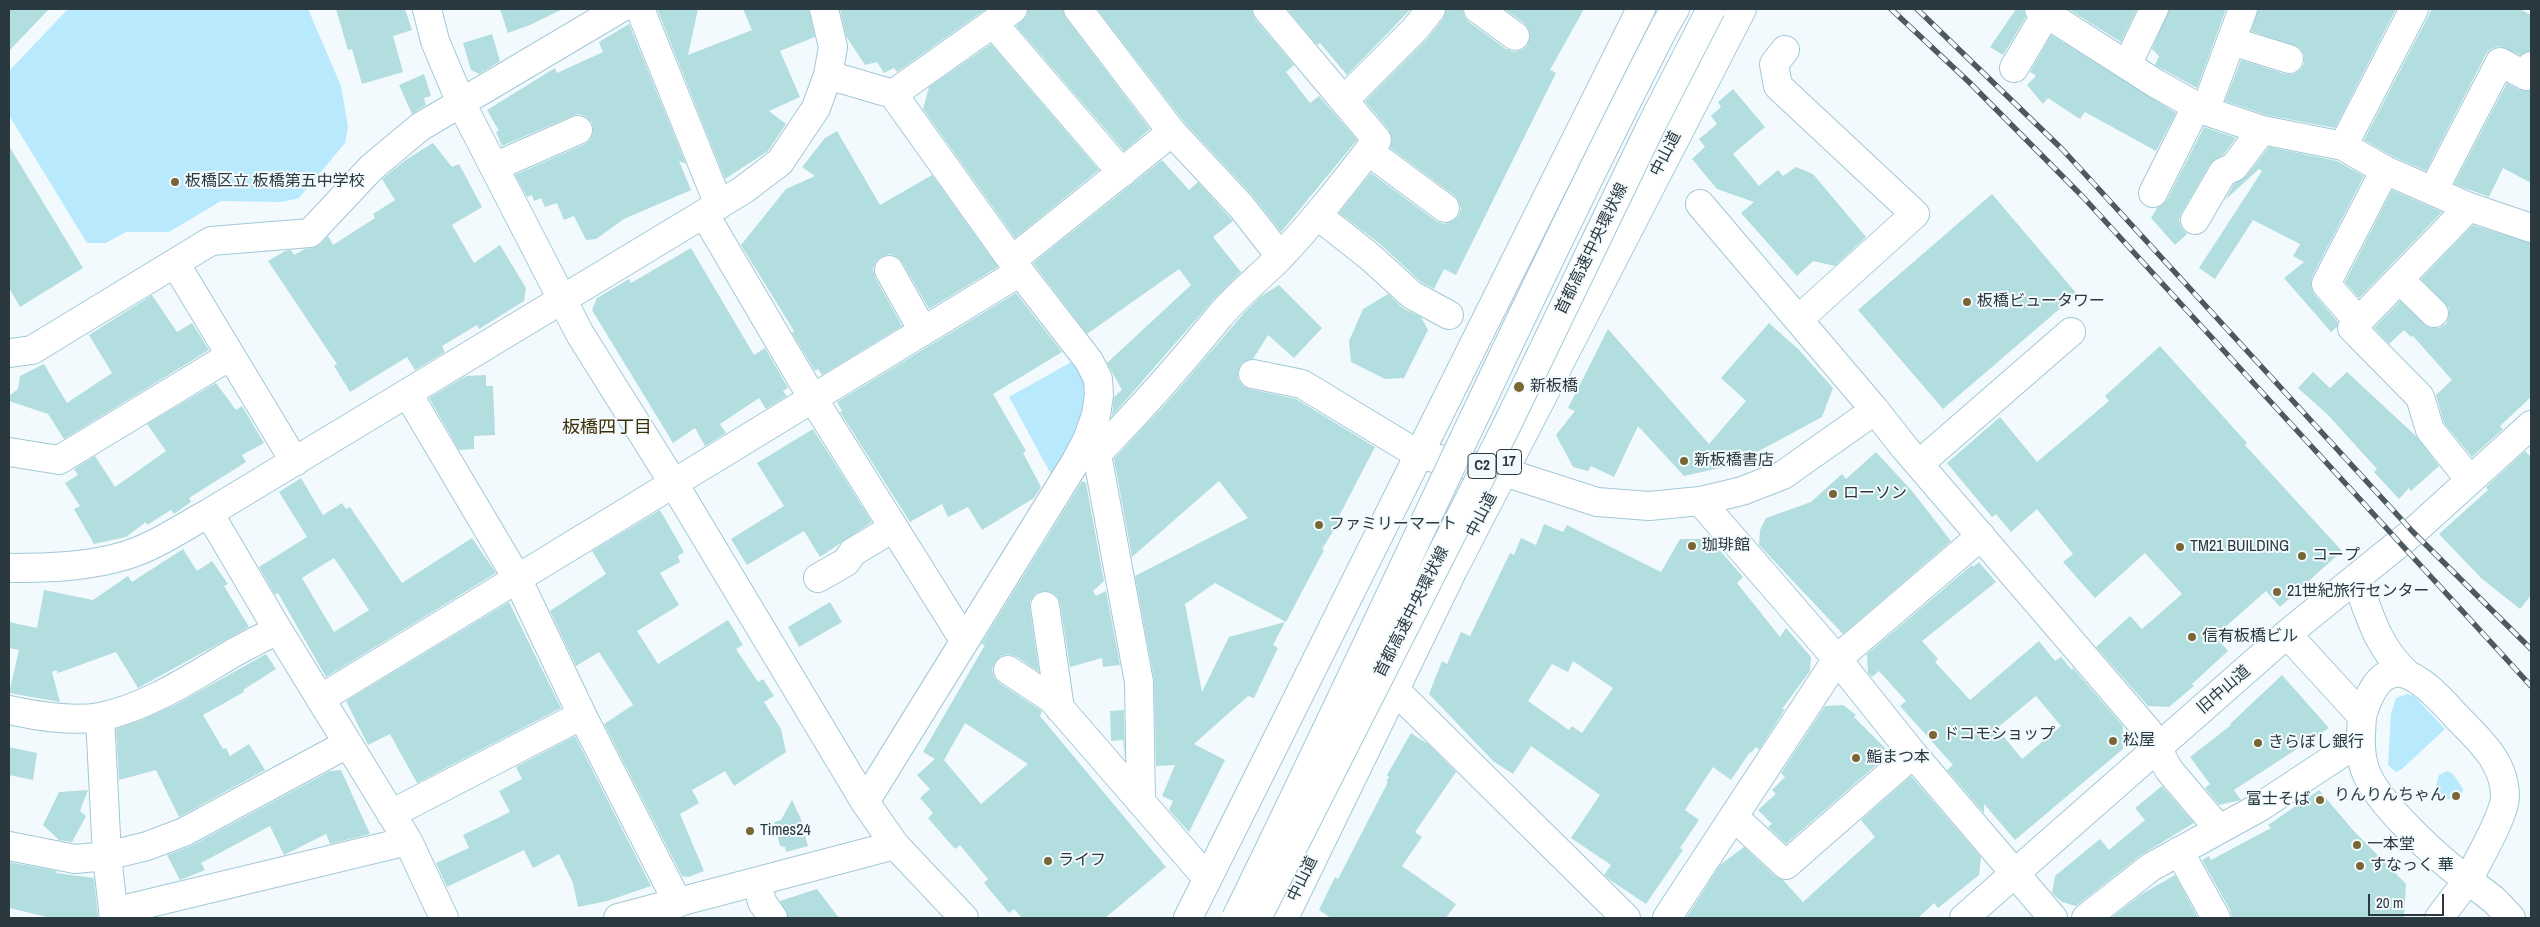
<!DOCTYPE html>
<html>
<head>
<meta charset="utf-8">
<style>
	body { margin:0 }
	#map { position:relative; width:2540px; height:927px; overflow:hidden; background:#f3fafd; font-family:"Archivo Narrow",sans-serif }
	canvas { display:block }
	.frame { position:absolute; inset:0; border:10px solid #2a393f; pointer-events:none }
	.scale { position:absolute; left:2368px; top:894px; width:76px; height:22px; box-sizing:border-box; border:2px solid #2a393f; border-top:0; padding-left:6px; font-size:15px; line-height:18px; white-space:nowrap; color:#2a393f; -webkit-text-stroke:4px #f3fafd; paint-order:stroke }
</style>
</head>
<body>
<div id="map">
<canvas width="2540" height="927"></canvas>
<div class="frame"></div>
<div class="scale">20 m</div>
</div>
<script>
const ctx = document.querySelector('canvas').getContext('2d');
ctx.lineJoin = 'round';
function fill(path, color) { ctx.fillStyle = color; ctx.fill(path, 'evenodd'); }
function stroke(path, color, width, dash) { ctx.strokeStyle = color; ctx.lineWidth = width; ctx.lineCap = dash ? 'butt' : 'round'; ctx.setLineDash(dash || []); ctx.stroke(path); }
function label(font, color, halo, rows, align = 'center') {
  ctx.font = font + ' "Archivo Narrow","Noto Sans JP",sans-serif'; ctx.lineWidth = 4; ctx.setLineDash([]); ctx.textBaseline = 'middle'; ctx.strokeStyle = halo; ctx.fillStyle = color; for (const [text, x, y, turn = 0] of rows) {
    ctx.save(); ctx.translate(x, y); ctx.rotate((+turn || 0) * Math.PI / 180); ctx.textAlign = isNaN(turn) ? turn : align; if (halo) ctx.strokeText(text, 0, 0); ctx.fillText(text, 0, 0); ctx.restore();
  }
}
fill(new Path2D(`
	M68,9H308L341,86L348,127L345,143L299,198L282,202L221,201L169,232H126L106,243H87L10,117L9,71Z
	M1073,361L1085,383V416L1053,478L1009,397Z
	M2407,694L2414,696L2445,729L2402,769L2396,772L2388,765L2391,714L2396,698Z
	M2447,771L2453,774L2463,789L2460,799H2447L2435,789L2439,775Z`), '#b8e9fd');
fill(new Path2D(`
	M9,9H49L9,51Z
	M336,9H405L412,30L393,36L403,72L362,84L352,49L348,50Z
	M500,9H563L530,25L508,33Z
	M657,9H698L688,55L752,30L743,9H809L815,37L780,51L800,97L769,111L786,124L768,151L725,179Z
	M840,9H986L897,72L894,68L884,73L877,62L865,65L846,36Z
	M1028,9H1063L1066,18L1150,129L1124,151L1016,26L1027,16Z
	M1097,9H1252L1255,19L1294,65L1286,72L1310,103L1319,96L1357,140L1281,232L1252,195L1184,122Z
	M1287,9H1411L1347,75L1320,43L1317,45Z
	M1446,9H1463L1464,16L1469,22L1506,49L1514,52L1522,50L1527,46L1530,38L1529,30L1524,23L1504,9H1584L1550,70L1556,73L1456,275L1444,269L1434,289L1421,282L1380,244L1339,213L1371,173L1436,221L1444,224L1451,222L1458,217L1461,209L1459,202L1455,196L1390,148L1392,137L1389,130L1365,101L1428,38L1443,19Z
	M2016,9H2023L2026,17L2003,55L1990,47Z
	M2068,9H2137L2121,42Z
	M2169,9H2226L2197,88L2155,65L2159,56L2152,49Z
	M2258,9H2396L2335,128L2266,115L2225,101L2241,60L2285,74H2293L2300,70L2304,64V55L2300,48L2251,31Z
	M2432,9H2520L2531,15V51L2520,55L2499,46L2491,49L2486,54L2426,171L2392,156L2364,140Z
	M629,24L686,164L679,161L691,190L624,219L596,239L586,240L574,216L564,220L557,203L545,207L541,198L534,201L532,195L527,197L515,175L585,144L590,140L593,132L592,123L587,117L579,114L572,116L502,146L496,132L499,131L487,110L555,68L557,73L603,52L599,42Z
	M492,34L500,61L479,74L471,70L463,43Z
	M2051,35L2176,113L2156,151L2085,112L2080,119L2048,98L2043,104L2027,85L2036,76L2030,72Z
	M991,44L1099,170L1015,238L923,109L929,87Z
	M424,74L431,96L424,98L426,105L412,114L399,85Z
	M2507,83L2519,90H2531V183L2503,168L2489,197L2454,184Z
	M1733,89L1765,127L1733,154L1759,186L1778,170L1783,176L1796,167L1813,174L1866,237L1835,266L1813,261L1797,276L1741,213L1754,202L1717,189L1692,159L1705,147L1699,139L1717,124L1711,116L1721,107L1718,102Z
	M2204,127L2236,138L2224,154L2210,164L2182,212L2179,219L2181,227L2187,234L2175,245L2151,218L2157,208L2167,200Z
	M837,131L880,205L932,175L998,267L929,309L902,262L897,257L890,254L881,257L876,262L873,269L875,277L902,326L822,375L818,369L815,371L792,333L794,331L741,245L786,189L815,176L802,167L825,138Z
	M433,143L452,167L459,164L482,207L452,225L474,263L500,245L526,288L524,301L479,329L477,325L442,346L445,352L415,370L407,357L350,392L334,366L337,364L268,261L285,251L291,250L294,255L305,249L312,248L321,244L328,236L333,245L375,218L373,214L395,200L382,179L407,159Z
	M9,146L83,268L20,307L9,288Z
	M2269,147L2337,161L2364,176L2312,277L2311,286L2314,294L2338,322L2337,327L2331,332L2284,278L2304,262L2293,256L2300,244L2253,220L2215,279L2199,268L2262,171L2259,169L2225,200L2234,184L2246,176Z
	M1162,160L1189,190L1198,182L1233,221L1213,237L1241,272L1213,300L1112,416L1114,397L1122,390L1107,363L1191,285L1179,269L1087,334L1033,263Z
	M2392,190L2442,212L2359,298L2345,282Z
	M1992,194L2077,294L1943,409L1858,310Z
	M2473,225L2531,243V397L2500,426L2503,429L2472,457L2444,423L2436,395L2452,380L2413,336L2411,337L2404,330L2389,344L2374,328L2400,301L2430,328H2439L2446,324L2449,316V308L2421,279Z
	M691,248L754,355L765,348L788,388L783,391L787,396L766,409L759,398L720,424L726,433L705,446L695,428L673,443L592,310L597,298L629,279L631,283Z
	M1279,285L1322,328L1294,358L1268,335L1253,359L1241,364L1238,371V379L1243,386L1250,389L1296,399L1375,447L1337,520L1339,522L1322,549L1324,550L1286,622L1215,583L1185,604L1202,692L1229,637L1285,622L1273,645L1278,648L1254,698L1248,696L1194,744L1225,760L1189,832L1169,810L1173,801L1162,796L1175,765L1156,766L1154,679L1135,576L1248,518L1219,481L1132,557L1114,459L1171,398L1244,313L1261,296Z
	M1016,293L1062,352L993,394L1026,451L1023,453L1041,487L1034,498L982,530L968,507L948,517L942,504L910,522L840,412L842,411L837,402Z
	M1388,294L1404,309L1421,317L1428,330L1404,378L1385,379L1351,362L1349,341L1363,309Z
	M152,295L177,332L192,323L209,350L64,439L48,414L9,401V396L18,389L20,376L44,364L67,403L112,373L89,335Z
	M1769,323L1799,350L1833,388L1822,417L1733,465L1684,476L1638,426L1614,477L1591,466L1588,471L1573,467L1556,435L1575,411L1568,408L1608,329L1709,444L1746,401L1721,378Z
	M2160,346L2247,443L2245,445L2342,551L2280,607L2266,591L2215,636L2228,651L2192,684L2194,686L2169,707L2148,706L2096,647L2130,616L2142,629L2182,594L2145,553L2095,598L2063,562L2073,554L2037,509L2011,532L1996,514L1992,517L1947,463L2000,417L2037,462L2109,401L2105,396Z
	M2313,372L2330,388L2347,372L2417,437L2439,466L2411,491L2409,488L2399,499L2374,472L2377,469L2328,415L2298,388Z
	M486,375V386H493L495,435L474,436V449L459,450L429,398L466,376Z
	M216,383L236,410L242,406L264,443L242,455L246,462L189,498L191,502L174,514L171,510L147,525L146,522L126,537L94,544L74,509L80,506L65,483L78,475L74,469L95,456L115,487L166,451L147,424Z
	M813,429L872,522L820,557L804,531L747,565L731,539L784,506L757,463Z
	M2525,451L2531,457V595L2520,609L2481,578L2439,534L2488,490L2486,487Z
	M1876,452L1912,491L1951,541L1843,634L1759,545L1760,530L1766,518L1811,502L1842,474L1846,479Z
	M301,478L323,515L342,503L346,509L350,507L402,583L472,538L496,573L326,677L278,593L275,595L259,567L307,537L279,492ZM334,558L369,610L334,632L302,578Z
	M1082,481L1086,483L1104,581L1093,591L1096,596L1106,591L1120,665L1103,667L1102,658L1070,667L1060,603L1057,596L1051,592L1043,591L1035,594L1030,601V608L1039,672L1017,657L1008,654L1001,656L995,662L992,670L994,677L999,683L1042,711L1040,716L1166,867L1105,918H1022L1014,909L1009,913L984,883L988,879L960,845L955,849L928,818L933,813L920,798L930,789L917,775L935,759L923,752L985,645L981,644ZM965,723L1028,764L981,804L944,760Z
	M660,510L684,552L678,556L680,562L660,573L679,605L637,631L658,664L728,620L743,645L736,649L758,682L763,679L774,696L764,702L781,729L786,752L734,786L725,771L692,790L699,803L680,814L704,871L688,877L682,876L604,724L633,705L599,652L576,666L550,611L606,574L592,551Z
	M1544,524L1563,532L1567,525L1661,572L1680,539H1703L1717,547L1743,577L1737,583L1780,637L1786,628L1811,657L1810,671L1782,709H1785L1759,750L1756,747L1751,753L1750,752L1731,780L1713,767L1685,810L1699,820L1680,848L1683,850L1646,904L1610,880L1604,875L1611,865L1571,838L1600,795L1531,746L1513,774L1493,761L1429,694L1442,661L1447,664L1461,632L1470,636L1510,553L1514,555L1521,538L1536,545ZM1573,661L1613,688L1582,733L1572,726L1569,730L1528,701L1552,664L1568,672Z
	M183,549L197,571L212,561L228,584L224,586L249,627L138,688L116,652L58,673L56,670L52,672L60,702L9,693L19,650L9,648V622L37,628L44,590L93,600L128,576L132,582Z
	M1979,562L1996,582L1922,641L1938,659L1935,662L1970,700L2039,641L2055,661L2061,657L2072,670L2073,668L2123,726V749L2015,840L1984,804V813L1947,770L1953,765L1900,706L1906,701L1879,671L1872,677L1868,673L1867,654L1972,565L1973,567ZM2036,696L2061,726L2022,759L1997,728Z
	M509,602L561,708L417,783L390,734L368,745L346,701Z
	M830,602L842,622L799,647L788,627Z
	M266,654L276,669L243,690L244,692L203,715L223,749L226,748L230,756L249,744L265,770L179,817L156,770L119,780L116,729L140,721L175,705Z
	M2282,675L2329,728L2234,790L2241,800L2219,805L2205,788L2210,784L2190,757L2231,725L2230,724Z
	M1843,705L1856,715L1854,717L1890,753L1786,844L1768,827L1772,824L1758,810L1776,794L1772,790L1785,777L1781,773L1825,706Z
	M1124,710L1125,759L1123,740L1111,741L1110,711Z
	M1411,733L1428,744L1456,772L1415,832L1422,837L1402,866L1456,904L1446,918H1331L1319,910L1335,877L1338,879L1388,782L1386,781L1389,777L1387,775Z
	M575,736L651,886L607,901L578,907L573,883L559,854L533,868L524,850L447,887L436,863L469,848L463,835L510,812L499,791L522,779L516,767Z
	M9,747L37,753L33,780L9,775Z
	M341,770L370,834L330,844L326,834L284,855L270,826L201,863L205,870L180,880L167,855L191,846L330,771Z
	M1911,776L1981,857L1979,875L1938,908L1934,903L1918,918H1686L1720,865L1744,847L1775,876L1783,880L1803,902L1875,837L1861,820Z
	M2162,786L2194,823L2141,855L2076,906L2062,902L2052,893L2055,876L2100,839L2109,850L2145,820L2135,808Z
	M88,790L80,811L86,816L72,842L59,840L43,825L59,792Z
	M2319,790L2353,830L2406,884L2404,918H2232L2230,910L2202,860L2209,856L2211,860L2271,828L2268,825Z
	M792,800L801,819L808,846L786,852L785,847L780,846L774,822L781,820Z
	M9,862L57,871L56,873L94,878L98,918H51L9,908Z
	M2175,875L2198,918H2111L2142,894Z
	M817,889L839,918H788L780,901Z`), '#b2dedf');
const minor = new Path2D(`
	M427,9L435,41L461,103L580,334L674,484L865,802L895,845L964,918
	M640,9L719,205
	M1078,9L1172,132L1241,206L1280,256
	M1478,9L1515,36
	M2039,9L2155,83L2203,110L2262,130L2343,146L2385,170L2469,207L2531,228
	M993,23L1122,173
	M2231,41L2289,59
	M1785,50L1774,64L1778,86L1915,214L1799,319
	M2127,65L2154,9
	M2014,68L2049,9
	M828,75L893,94L1013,9
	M1344,100L1416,28L1431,9
	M2343,146L2414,9
	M1368,151L1445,208
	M494,167L578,130
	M2433,191L2500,62L2526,76L2531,66
	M2153,193L2194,111L2203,110L2209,100L2243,9
	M1700,204L1875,410
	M2469,207L2352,328L2420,397L2430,430L2470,480
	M705,215L812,397L964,640
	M1317,215L1369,256L1412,295L1449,315
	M2195,220L2223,172L2234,167L2262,130
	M1012,260L1172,132
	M175,263L295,462
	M889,270L923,331
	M2399,279L2434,313
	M2358,321L2326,284L2385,170
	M10,353L32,350L211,241L310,233L372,167L420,127L619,9
	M1253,374L1302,384L1419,455L1504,472L1597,502L1649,506L1700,501L1742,491L1783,475L1875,410L1904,447L2148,731L2169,770L2219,829
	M408,394L517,578L582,715L678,903
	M1087,440L1097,454L1139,682L1141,802
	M9,452L59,460L230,356
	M1097,454C1140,410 1180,365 1218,318C1236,296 1260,277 1280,257C1315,220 1346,180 1377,140L1267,9
	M1919,464L2071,332
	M1700,501L1837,659L1913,754L2053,918
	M209,513L278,630L408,841L444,918
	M9,568C48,568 89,567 127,555C156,546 183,527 209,513L743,190L780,162L816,108L828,75L833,47L824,9
	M818,578L846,562L853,552L893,528
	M2356,578C2370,616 2377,646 2407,674
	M1045,606L1060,709
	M2287,634L2362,716C2361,735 2359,752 2365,770C2376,802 2440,861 2468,880C2478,860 2504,817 2505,797C2505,761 2478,739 2455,715C2420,676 2384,643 2362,716
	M1008,670L1052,699L1207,878
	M1395,690L1626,918
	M320,699L1020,272
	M9,710C37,716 71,722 100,717C146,708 191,678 230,655C245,646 262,638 278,630
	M100,717L107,856L114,918
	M865,802L1076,461L1087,440L1096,415L1099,395L1098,379L1089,361L1020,272L893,94
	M391,814L582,715
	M1734,817L1786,865L1913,754
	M9,846L75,859L107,856L147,846L184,832L347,744
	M2179,851L2216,918
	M757,883L762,902L773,918
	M113,912L408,841
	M618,918L895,845
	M1667,918L1837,659L1981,536
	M1964,918L2287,634L2413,532L2531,425
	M2086,918L2151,867L2260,807L2360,741
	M2439,918L2468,880L2494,900L2511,918`);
const highway = new Path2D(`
	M1665,26L1675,9
	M1188,918L1641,9
	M1284,918L1453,570L1742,9`);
stroke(minor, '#a2c8d8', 30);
stroke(highway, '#a2c8d8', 30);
stroke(minor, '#fff', 28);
stroke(highway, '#fff', 28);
const rail = new Path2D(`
	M1891,9L1969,82L2083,197L2531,686
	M1917,9L2062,149L2413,532L2531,649`);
stroke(rail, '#4c595f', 5.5);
stroke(rail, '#f3fafd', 4, [11]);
const highwayBridge = new Path2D(`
	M1236,918C1381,622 1515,320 1665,26
	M1257,918L1506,427L1652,124L1711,9`);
stroke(highwayBridge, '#a2c8d8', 30, []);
stroke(highwayBridge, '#fff', 28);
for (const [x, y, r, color] of [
	[175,182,5,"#7a6635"],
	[1967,302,5,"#7a6635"],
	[1519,387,6,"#7a6635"],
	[1684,461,5,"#7a6635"],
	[1833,494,5,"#7a6635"],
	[1319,525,5,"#7a6635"],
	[1692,546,5,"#7a6635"],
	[2180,547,5,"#7a6635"],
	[2302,556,5,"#7a6635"],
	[2277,592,5,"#7a6635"],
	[2192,637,5,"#7a6635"],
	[1933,735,5,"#7a6635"],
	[2113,741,5,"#7a6635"],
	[2258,743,5,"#7a6635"],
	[1856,758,5,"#7a6635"],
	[2456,796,5,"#7a6635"],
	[2320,800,5,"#7a6635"],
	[750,831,5,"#7a6635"],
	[2357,845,5,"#7a6635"],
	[1048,861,5,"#7a6635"],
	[2360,866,5,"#7a6635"]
]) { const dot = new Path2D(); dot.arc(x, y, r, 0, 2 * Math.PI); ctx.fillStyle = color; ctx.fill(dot); stroke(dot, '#f3fafd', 2); }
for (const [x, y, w] of [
	[1509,462,25],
	[1482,466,28]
]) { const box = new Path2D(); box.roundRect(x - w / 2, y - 12.5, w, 25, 4); ctx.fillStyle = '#f3fafd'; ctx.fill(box); stroke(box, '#2a393f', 1); }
label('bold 15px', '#2a393f', null, [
	["17",1509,462],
	["C2",1482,466]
]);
label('16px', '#2a393f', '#f3fafd', [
	["中山道",1666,154,-63],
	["首都高速中央環状線",1592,249,-64],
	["中山道",1482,515,-63],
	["首都高速中央環状線",1412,612,-63],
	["旧中山道",2224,690,-41],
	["中山道",1303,879,-64]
]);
label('16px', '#2a393f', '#f3fafd', [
	["板橋区立 板橋第五中学校",185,182],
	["板橋ビュータワー",1977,302],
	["新板橋",1530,387],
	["新板橋書店",1694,461],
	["ローソン",1843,494],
	["ファミリーマート",1329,525],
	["珈琲館",1702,546],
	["TM21 BUILDING",2190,547],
	["コープ",2312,556],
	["21世紀旅行センター",2287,592],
	["信有板橋ビル",2202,637],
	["ドコモショップ",1943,735],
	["松屋",2123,741],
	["きらぼし銀行",2268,743],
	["鮨まつ本",1866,758],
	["りんりんちゃん",2446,796,"right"],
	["富士そば",2310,800,"right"],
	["Times24",760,831],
	["一本堂",2367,845],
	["ライフ",1058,861],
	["すなっく 華",2370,866]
], 'left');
label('18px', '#403006', '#f3fafd', [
	["板橋四丁目",607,428]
]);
</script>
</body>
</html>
